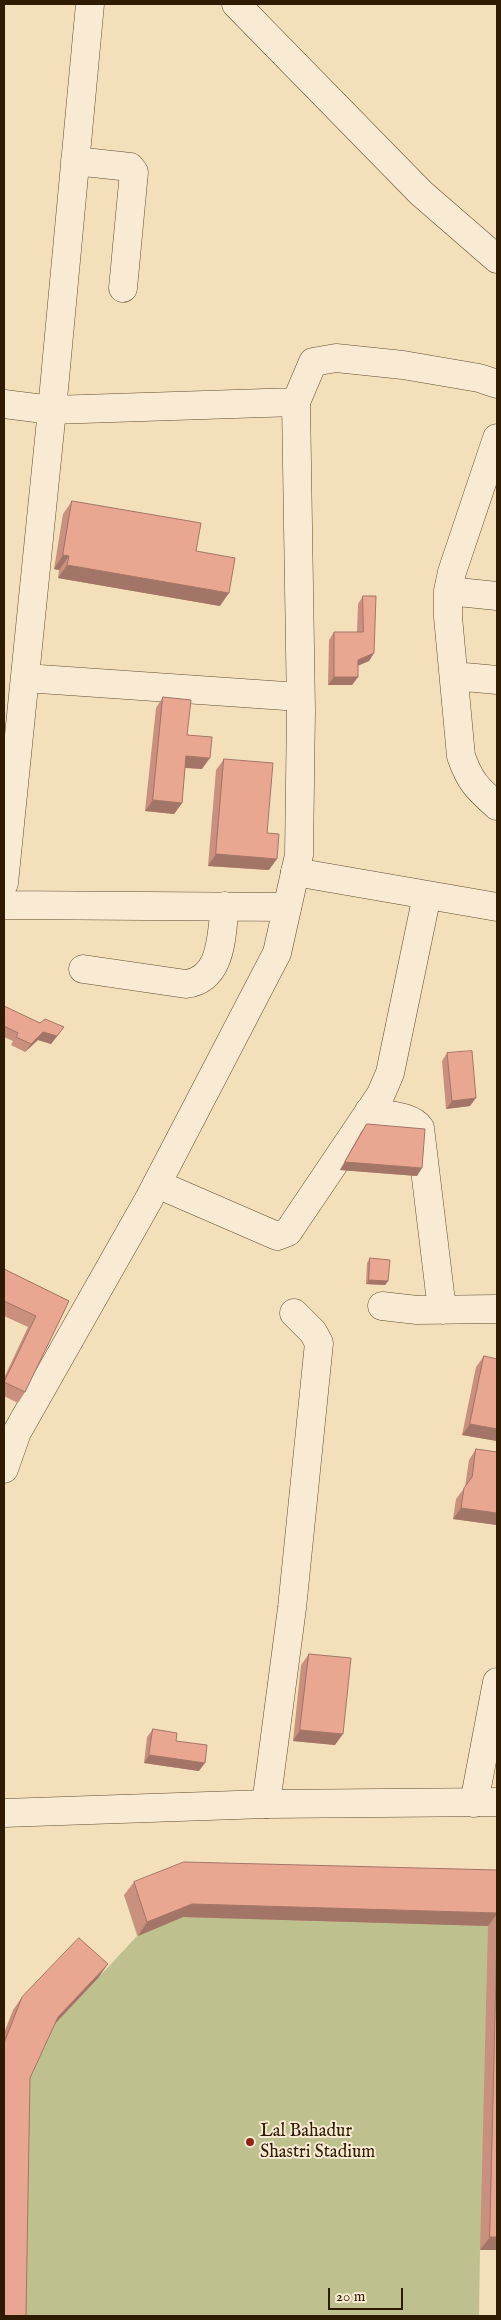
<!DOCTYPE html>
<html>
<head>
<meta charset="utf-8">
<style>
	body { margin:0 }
	#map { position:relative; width:501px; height:2320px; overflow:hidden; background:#f4dfbb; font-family:"IM FELL English",serif }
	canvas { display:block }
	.frame { position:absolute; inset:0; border:5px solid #2f1c00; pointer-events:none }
	.scale { position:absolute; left:328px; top:2288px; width:75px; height:22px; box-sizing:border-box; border:2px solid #2f1c00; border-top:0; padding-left:6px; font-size:15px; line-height:18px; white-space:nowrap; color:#2f1c00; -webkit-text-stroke:4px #f8ead3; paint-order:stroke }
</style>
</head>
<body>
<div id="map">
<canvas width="501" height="2320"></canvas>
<div class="frame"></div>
<div class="scale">20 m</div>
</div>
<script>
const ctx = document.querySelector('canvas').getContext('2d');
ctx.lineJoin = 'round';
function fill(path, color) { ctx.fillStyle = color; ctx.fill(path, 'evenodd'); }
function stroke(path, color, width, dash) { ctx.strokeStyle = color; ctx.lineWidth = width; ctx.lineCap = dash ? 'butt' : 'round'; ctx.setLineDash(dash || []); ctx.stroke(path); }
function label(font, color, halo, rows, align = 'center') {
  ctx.font = font + ' "IM FELL English",serif'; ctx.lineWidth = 4; ctx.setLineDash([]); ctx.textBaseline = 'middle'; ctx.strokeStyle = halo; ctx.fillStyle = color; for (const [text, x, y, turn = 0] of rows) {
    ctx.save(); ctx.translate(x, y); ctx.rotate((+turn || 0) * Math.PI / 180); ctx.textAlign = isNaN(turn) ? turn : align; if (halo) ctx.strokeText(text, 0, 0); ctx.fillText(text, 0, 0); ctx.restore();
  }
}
fill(new Path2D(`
	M175,1875L497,1884V2250H480L479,2316H4V2033L99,1977L137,1936L124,1895Z`), '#bec18e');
const minor = new Path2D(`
	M236,4L421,193L497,259
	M75,161L130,167L134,172L123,288
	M497,438L452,572L448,591V617L461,756C470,782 477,788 497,806
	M448,591L497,596
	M454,676L497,680
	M25,678L300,697
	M295,872L497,907
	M4,883L52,410L90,4
	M4,905L287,907
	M83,969L186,984C223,979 221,935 225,906
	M369,1111C384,1115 411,1115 420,1128L442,1310
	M157,1184L277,1236L288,1232L381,1094L390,1073L427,895
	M382,1306L417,1310L497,1309
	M474,1803L497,1682
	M266,1804L292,1608L319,1343L313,1332L294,1313`);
const tertiary = new Path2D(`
	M4,404L52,410L296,402
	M4,1469L17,1432L149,1199L277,953L299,855L301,710L296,402L313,362L336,358L403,365L479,378L497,384
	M4,1813L266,1804L497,1802`);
stroke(minor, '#604d2f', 29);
stroke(tertiary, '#604d2f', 29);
stroke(minor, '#f8ead3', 28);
stroke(tertiary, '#f8ead3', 28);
fill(new Path2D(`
	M72,501L196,551L220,606L58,578L59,570L54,569L63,514Z
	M363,596L374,653L369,661L358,665V677L352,685H328L329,640L334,632H357L358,604Z
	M163,697L187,735L202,769L185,768L182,803L174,814L145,811L156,708Z
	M224,759L269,870L208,866L216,770Z
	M4,1006L58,1035L51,1044L38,1040L25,1052L11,1045L13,1041L4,1037Z
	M447,1053L470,1106L446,1109L442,1061Z
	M367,1124L417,1176L340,1170L361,1132Z
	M370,1258L388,1281L385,1285L366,1284L367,1263Z
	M4,1269L69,1301L25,1392L18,1403L4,1396V1378L28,1327L4,1316Z
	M484,1356L497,1359V1441L462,1435L476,1367Z
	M476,1449L497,1525L453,1519L456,1499L465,1487L469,1460Z
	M309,1654L335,1745L293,1741L301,1665Z
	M153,1729L176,1741L199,1771L144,1763L147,1737Z
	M497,1870V2250H480L488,1926L183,1917L138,1936L124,1895L134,1882Z
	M99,1977L55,2024L30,2078L4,2316V2033L13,2010L22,1997Z`), '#c8907d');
fill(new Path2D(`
	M63,555L69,556L59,570L54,569Z
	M67,565L229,593L220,606L58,578Z
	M374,653L369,661L353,668L358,660Z
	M334,677H358L352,685H328Z
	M186,756L210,758L202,769L178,767Z
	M153,800L182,803L174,814L145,811Z
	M216,854L277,859L269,870L208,866Z
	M64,1027L51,1044L38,1040L25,1052L31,1044L43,1032Z
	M476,1098L470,1106L446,1109L452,1101Z
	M345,1162L422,1168L417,1176L340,1170Z
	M369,1280L388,1281L385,1285L366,1284Z
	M470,1424L497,1429V1441L462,1435Z
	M461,1508L497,1513V1525L453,1519Z
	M300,1730L343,1734L335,1745L293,1741Z
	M149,1755L205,1763L199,1771L144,1763Z
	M192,1904L497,1913V1914L488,1926L183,1917L138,1936L147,1922Z
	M108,1964L99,1977L49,2030L58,2017Z
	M490,2237H497V2250H480Z`), '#a37566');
const building = new Path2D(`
	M72,501L201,523L196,551L235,558L229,593L67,565L69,556L63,555Z
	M363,596H376L374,653L358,660V677H334V632H363Z
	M163,697L191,700L187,735L212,737L210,758L186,756L182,803L153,800Z
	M224,759L273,763L267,833L279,834L277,859L216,854Z
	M4,1006L40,1023L45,1019L64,1027L57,1036L43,1032L31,1044L16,1037L18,1033L4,1026Z
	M472,1051L476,1098L452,1101L447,1053Z
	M367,1124L425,1129L422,1168L345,1162Z
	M370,1258L390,1260L388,1281L369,1280Z
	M4,1269L69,1301L25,1392L4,1382L36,1316L4,1301Z
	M484,1356L497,1359V1429L470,1424Z
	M476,1449L497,1452V1513L461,1508L464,1488L472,1477Z
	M309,1654L351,1658L343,1734L300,1730Z
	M153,1729L177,1733L176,1741L207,1745L205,1763L149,1755Z
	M184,1862L497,1870V1913L192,1904L147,1922L134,1882Z
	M497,1935V2237H490Z
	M79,1938L108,1964L58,2017L30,2078L26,2316H4V2043L22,1997Z`);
fill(building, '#e9a791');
stroke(building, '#a37566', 1);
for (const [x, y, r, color] of [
	[250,2142,5,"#8f2418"]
]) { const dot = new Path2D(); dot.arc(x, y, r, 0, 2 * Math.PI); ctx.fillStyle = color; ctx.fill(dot); stroke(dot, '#f8ead3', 2); }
label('18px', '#2f1c00', '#f8ead3', [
	["Lal Bahadur",260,2132],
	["Shastri Stadium",260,2153]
], 'left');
</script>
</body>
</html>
